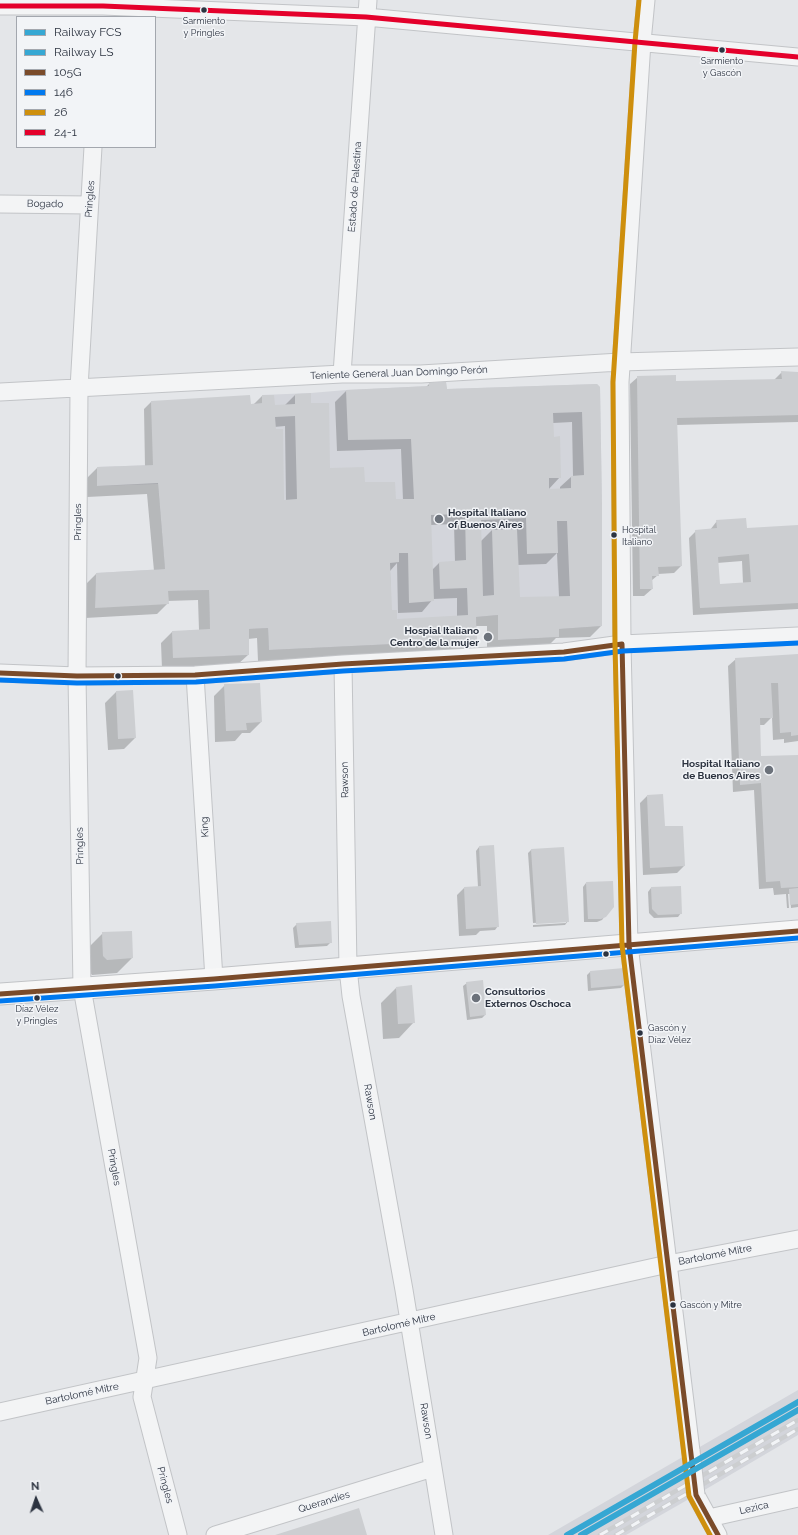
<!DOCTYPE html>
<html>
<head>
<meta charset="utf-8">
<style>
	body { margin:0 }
	#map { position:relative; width:798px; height:1535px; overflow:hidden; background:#e4e6e9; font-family:Raleway,sans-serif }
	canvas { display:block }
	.legend { position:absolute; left:16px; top:16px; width:140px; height:132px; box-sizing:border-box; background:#f2f4f7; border:1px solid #a3a7ae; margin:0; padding:5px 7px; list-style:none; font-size:12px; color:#2c3340 }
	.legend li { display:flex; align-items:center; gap:8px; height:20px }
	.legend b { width:20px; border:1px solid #a3a7ae }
	.north { position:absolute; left:16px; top:1479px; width:40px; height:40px; -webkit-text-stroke:3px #f2f4f7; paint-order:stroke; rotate:357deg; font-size:11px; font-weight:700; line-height:16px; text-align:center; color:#2c3340 }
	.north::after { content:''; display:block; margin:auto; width:14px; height:18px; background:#2c3340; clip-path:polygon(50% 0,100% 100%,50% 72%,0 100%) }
</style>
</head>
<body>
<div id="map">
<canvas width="798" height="1535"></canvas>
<ul class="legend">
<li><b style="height:5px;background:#35a7d3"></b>Railway FCS</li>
<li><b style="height:5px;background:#35a7d3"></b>Railway LS</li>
<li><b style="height:5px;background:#7a4b2a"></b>105G</li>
<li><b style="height:5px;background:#0079ef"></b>146</li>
<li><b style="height:5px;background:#ce8f0d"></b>26</li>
<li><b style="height:5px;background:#e4002b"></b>24-1</li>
</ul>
<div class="north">N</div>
</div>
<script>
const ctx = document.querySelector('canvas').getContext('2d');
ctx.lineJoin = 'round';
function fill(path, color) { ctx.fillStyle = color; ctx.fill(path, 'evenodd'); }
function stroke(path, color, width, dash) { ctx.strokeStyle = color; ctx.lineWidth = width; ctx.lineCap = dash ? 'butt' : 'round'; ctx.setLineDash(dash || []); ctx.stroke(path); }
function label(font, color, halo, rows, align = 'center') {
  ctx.font = font + ' Raleway,sans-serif'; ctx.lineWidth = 3; ctx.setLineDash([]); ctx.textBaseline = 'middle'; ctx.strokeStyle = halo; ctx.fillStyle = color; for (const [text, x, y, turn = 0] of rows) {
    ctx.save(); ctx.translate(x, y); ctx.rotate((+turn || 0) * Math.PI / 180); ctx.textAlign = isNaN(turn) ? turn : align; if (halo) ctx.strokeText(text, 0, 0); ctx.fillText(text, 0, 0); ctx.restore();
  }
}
fill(new Path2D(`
	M446,382L447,389L597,384L600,387L602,507V626L559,629V637L498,640V615L476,617L477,640L269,650L268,628L249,629V655L225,656L224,628L210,629L209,590L168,591L95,608L96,573L165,569L158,484L97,486V467L153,465L251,404L262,403V395L311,393L346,390L429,386V383Z
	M798,1390V1435L696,1495L626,1535H548Z`), '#d3d5db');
fill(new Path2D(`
	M782,372L798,373V422L676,425L681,566L674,573L658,574V575L651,581L652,589L644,596H633L630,384L638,377L675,382L774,380Z
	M429,384L446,390L596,385L601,626L590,637L556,638L547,647L487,650V626H475L476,640L465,651L258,661L257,638L248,639V655L237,665L162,669L161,643L172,632L199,630L198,600L167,601L168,603L157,614L85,618V585L96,574L154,571L147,494L87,497L86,479L97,468L145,467L144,409L151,402L250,406L254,404L262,396H273L274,406H284L295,395L310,404L329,469L364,483L395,500H403L401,449L337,451L335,402L346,391L426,387ZM572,422L573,476L571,477L560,487V489L548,490L560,477L553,438V423ZM285,426L286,501H284L274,427ZM454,524L455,562L439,563L432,570L430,525ZM493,529L480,542V530ZM557,553L559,597L519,598L517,565L546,564ZM397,563L398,613L422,612L433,599L457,598V617L396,620L391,611L390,571Z
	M717,521L746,529L798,526V609L693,615L689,538L696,531L710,530ZM742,561L743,583L719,585L717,563Z
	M798,655V741L784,743V739L773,740L772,717L764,725H759L760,757L798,756V907L791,908L790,894H788L789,908H787L786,894L774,895L773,888L759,889L754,790L733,792L728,666L736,659Z
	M225,685L261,722L250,733H242L235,741L215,742L214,696Z
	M132,691L135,738L124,749L108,750L105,703L116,692Z
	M647,796L684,866L677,873L643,875L640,803Z
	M493,846L498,926L495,930L480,931L476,935L459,936L457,895L464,888L478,887L476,851L479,847Z
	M563,848L568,921L565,925L533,927V925L566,923V921L533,923L528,853L531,850Z
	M586,883L605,916L602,920L597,922H584L583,887Z
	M651,888L681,913L678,917L654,918L649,913L648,892Z
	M297,924L331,942L327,946L295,948L293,928Z
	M103,933L132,958L117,973L92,975L89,971L87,949Z
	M590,972L625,984L621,988L588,991L587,975Z
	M467,983L485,1015L482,1018L467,1020L463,986Z
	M396,988L414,1022L399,1038L383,1039L381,1003Z`), '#0003');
fill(new Path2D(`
	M781,371L798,372V415L677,418L682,566L658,567L659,576H652L653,589H640L637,376L676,375V381L782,379Z
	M446,382L447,389L597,384L600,387L602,507V626L559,629V637L498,640V615L476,617L477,640L269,650L268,628L249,629V655L173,658L172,631L210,629L209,590L168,591L169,604L95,608L96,573L165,569L158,483L97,486V467L153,465L151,401L250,395L251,404L262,403V395H274L275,405L295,404V394L311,393V403H329L330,468L364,467L365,482H395L396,499H414L411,439L348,440L346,390L429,386V383ZM582,412L584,475L571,476V488L549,489V478H561L560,436L554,437L553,413ZM295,416L297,499L284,500L283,429H276L275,417ZM465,514L466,560L439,562L440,589L467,588L468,615L397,619V610H392L390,563L399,562V553H408L409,603L434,601L431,515ZM526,518L527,554L558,553L557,521H567L570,596L520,597L517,529L492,530L494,595L483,596L481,520Z
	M746,518L747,528L798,525V603L700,608L695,530L717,528L716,520ZM749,554L751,582L720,584L718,557Z
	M798,654V735L791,736V732L780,733L778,683H771L773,718H760L761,756L798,755V887L781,888L780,881L766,882L761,783L740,785L735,658Z
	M260,683L262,722L246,723L247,730L226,731L224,684Z
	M133,690L136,738L118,739L116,691Z
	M663,794L665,826H683L685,866L650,868L647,795Z
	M494,845L499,927L466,929L464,887L481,886L479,846Z
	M564,847L569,922L536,924L531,849Z
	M613,881L614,907L606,917L601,919H588L586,882Z
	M681,886L682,914L658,915L652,909L651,887Z
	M798,888V904L790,905L789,889Z
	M331,921L332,943L299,945L296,923Z
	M132,931L133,958L107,960L103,956L102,932Z
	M624,968L626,985L591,988L590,971Z
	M483,980L486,1015L470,1017L466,982Z
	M412,985L415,1023L398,1024L396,987Z
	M359,1508L367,1535H275L313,1523Z`), '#ccced1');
const minor = new Path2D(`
	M646,0L642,42L620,382L622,644L629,945L691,1451
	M0,6H103L366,17L798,57
	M93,147L79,388L77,676L82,988L148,1358L142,1397L178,1535
	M0,204L89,205
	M342,374L368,0
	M0,392L342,374H421L620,362L798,357
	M343,664L348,968L351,996L404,1290L444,1535
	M0,673L77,676L195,675L343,664L564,652L622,644L798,636
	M195,675L214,979
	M0,1412L668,1264L798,1239
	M696,1495L718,1535
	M709,1518L798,1498
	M215,1535L433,1468`);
const major = new Path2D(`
	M0,994L214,979L798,931`);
stroke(minor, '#c2c4c7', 19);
stroke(major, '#c1c3c6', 23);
stroke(minor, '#f3f4f5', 17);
stroke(major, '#f7f7f7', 21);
const rail = new Path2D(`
	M600,1535L798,1420
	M616,1535L798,1429`);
stroke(rail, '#ccced0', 4.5);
stroke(rail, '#f2f4f7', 3, [9]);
const minorBridge = new Path2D(`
	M691,1451L696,1495`);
stroke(minorBridge, '#c2c4c7', 19, []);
stroke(minorBridge, '#f3f4f5', 17);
stroke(new Path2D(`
	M0,673L77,676L195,675L343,664L564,652L622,644L629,945L696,1495L718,1535
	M0,994L214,979L798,931`), '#7a4b2a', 5);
stroke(new Path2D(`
	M0,680L77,683L196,682L343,671L564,659L623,651L798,643
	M0,1001L215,986L798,938`), '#0079ef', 5);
stroke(new Path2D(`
	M639,0L635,42L613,382L615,644L622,945L689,1496L710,1535`), '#ce8f0d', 5);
stroke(new Path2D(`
	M0,6H103L366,17L798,57`), '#e4002b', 5);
stroke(new Path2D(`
	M567,1535L798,1402`), '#35a7d3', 6);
stroke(new Path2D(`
	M581,1535L798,1410`), '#35a7d3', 6);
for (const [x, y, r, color] of [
	[204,10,3.5,"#2c3340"],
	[722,50,3.5,"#2c3340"],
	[439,519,5,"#6c727b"],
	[614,535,3.5,"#2c3340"],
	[488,637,5,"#6c727b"],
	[118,676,3.5,"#2c3340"],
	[769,770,5,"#6c727b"],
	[606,954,3.5,"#2c3340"],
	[37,998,3.5,"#2c3340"],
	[476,998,5,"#6c727b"],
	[640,1033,3.5,"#2c3340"],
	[673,1305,3.5,"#2c3340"]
]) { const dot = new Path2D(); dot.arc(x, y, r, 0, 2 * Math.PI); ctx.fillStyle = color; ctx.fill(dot); stroke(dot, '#f2f4f7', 1.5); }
label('9px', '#2c3340', '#f2f4f7', [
	["Sarmiento",204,21],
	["y Pringles",204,33],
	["Sarmiento",722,61],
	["y Gascón",722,73],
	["Hospital",622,530,"left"],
	["Italiano",622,542,"left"],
	["Díaz Vélez",37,1009],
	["y Pringles",37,1021],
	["Gascón y",648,1028,"left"],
	["Díaz Vélez",648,1040,"left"],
	["Gascón y Mitre",680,1305,"left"]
]);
label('10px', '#2c3340', '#f2f4f7', [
	["Estado de Palestina",355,187,-86],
	["Pringles",90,199,-86],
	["Bogado",45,204,1],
	["Teniente General Juan Domingo Perón",399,373,-2],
	["Pringles",78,522,-90],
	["Rawson",345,780,-91],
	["King",205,827,-93],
	["Pringles",80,846,-91],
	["Rawson",370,1102,80],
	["Pringles",114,1167,80],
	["Bartolomé Mitre",715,1255,-11],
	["Bartolomé Mitre",399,1325,-13],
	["Bartolomé Mitre",82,1394,-12],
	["Rawson",426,1421,81],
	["Pringles",165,1485,75],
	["Querandíes",324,1502,-17],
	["Lezica",754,1508,-13]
]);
label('bold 10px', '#2c3340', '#f2f4f7', [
	["Hospital Italiano",448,513],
	["of Buenos Aires",448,525],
	["Hospial Italiano",479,631,"right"],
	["Centro de la mujer",479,643,"right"],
	["Hospital Italiano",760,764,"right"],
	["de Buenos Aires",760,776,"right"],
	["Consultorios",485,992],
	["Externos Oschoca",485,1004]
], 'left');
</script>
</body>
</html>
